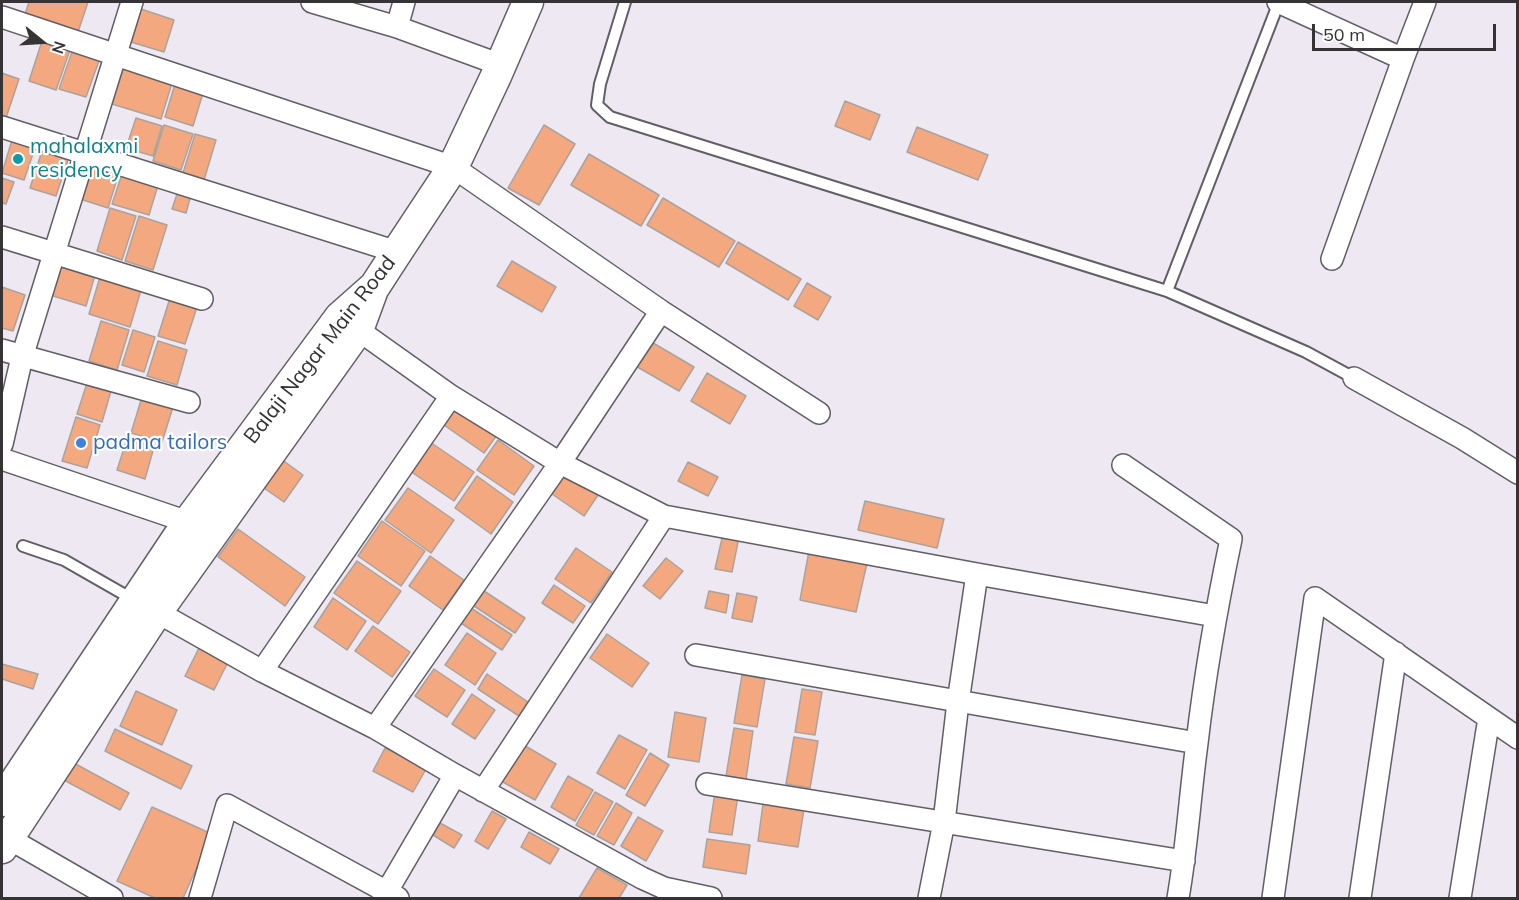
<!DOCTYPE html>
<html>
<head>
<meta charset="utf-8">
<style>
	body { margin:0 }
	#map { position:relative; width:1519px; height:900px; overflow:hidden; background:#ede8f1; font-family:Mulish,sans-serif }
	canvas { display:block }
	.frame { position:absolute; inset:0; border:3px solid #353336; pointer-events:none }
	.north { position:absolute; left:12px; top:12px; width:60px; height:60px; -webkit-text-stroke:4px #fff; paint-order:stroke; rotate:108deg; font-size:16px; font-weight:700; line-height:24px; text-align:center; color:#353336 }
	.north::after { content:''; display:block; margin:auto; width:21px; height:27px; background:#353336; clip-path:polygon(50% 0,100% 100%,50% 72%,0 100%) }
	.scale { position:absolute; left:1312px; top:24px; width:184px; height:27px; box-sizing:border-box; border:3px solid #353336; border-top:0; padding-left:8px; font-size:18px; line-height:21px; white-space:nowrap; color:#353336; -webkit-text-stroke:4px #fff; paint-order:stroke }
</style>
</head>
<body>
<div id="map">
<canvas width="1519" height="900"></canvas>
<div class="frame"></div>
<div class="north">N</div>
<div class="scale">50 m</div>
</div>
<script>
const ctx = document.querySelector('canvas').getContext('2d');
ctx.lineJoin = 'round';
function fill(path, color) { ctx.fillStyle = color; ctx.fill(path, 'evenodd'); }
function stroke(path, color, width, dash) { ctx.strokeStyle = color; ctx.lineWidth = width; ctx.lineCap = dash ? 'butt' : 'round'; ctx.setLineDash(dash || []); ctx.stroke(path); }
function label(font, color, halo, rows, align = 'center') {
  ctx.font = font + ' Mulish,sans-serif'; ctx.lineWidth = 4.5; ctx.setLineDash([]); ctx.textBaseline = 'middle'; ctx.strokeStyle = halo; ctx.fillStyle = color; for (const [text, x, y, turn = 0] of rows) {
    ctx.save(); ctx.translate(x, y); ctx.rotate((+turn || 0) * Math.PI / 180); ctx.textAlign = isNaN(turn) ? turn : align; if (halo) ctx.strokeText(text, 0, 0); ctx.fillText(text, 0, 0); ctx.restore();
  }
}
const building = new Path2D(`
	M29,2H88L78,32L25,14Z
	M141,9L174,20L164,52L131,42Z
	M42,41L70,50L56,90L29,81Z
	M73,49L100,58L86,97L59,89Z
	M123,69L172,83L161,119L112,104Z
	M2,73L19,79L6,118L2,116Z
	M175,84L203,93L193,126L165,117Z
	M845,101L880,115L870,140L835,126Z
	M136,118L162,126L153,156L126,148Z
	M164,125L193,134L181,170L153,161Z
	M544,125L575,144L539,205L508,188Z
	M917,127L988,155L978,180L907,152Z
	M195,134L216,140L204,180L183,173Z
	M12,140L35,148L24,180L2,173Z
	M42,151L68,160L56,196L30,188Z
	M589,154L659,195L641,226L571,185Z
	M90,167L118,176L108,208L80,199Z
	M122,174L158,185L149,215L112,204Z
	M2,178L14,182L6,204L2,203Z
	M178,191L191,195L186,213L172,209Z
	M663,198L735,241L719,267L647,225Z
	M110,208L136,216L122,260L97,251Z
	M139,216L167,225L153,270L125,261Z
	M738,242L801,279L788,300L726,263Z
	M512,261L556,287L542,312L497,286Z
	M60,264L95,275L86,306L50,295Z
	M100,277L141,290L130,327L89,314Z
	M807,283L831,297L818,320L794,306Z
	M2,287L25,295L13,331L2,328Z
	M170,298L197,307L185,344L158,336Z
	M101,321L129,330L117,370L89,361Z
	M133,330L155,337L144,372L122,365Z
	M648,340L694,367L679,391L634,365Z
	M158,341L187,350L177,385L147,376Z
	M707,373L746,396L730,424L691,401Z
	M87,383L111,391L102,422L77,414Z
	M142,397L173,407L162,442L131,433Z
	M454,405L497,435L484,453L441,423Z
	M76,417L100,425L87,468L62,461Z
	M127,439L154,447L145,479L117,470Z
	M498,440L534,466L514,495L477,470Z
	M430,442L474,472L454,501L410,471Z
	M281,459L303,475L284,502L261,486Z
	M688,462L718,477L708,496L678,481Z
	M566,473L598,495L584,516L552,494Z
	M477,476L513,502L491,534L455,508Z
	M408,488L454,520L431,553L385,520Z
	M865,501L944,519L937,548L858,530Z
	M382,521L425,551L401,586L358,556Z
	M238,529L305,577L285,606L218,557Z
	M723,534L739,537L732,572L715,569Z
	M576,548L612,572L591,603L555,579Z
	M809,551L867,563L856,612L800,600Z
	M430,556L464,580L443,610L409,586Z
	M666,558L683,571L660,599L643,586Z
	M357,561L401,591L378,624L334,593Z
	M554,585L585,606L573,623L542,603Z
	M484,591L525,618L515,633L474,606Z
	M709,591L729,595L726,613L705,608Z
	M737,593L757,597L752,622L732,618Z
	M333,598L366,621L347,650L314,627Z
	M471,608L512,635L502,650L461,623Z
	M373,626L410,652L392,677L355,651Z
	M467,633L496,653L475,685L445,665Z
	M607,634L649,663L632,687L590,658Z
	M199,648L228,662L214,690L185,676Z
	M2,664L38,674L33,689L2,679Z
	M434,669L465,690L447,717L415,696Z
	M487,674L528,702L519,716L478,689Z
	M742,675L765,679L757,727L734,723Z
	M802,689L822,692L815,735L795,732Z
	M136,691L177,710L162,745L120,726Z
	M472,694L495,710L475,739L452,724Z
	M675,712L706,718L699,762L668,757Z
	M734,728L753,731L746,779L726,776Z
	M115,729L192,766L181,789L105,751Z
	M619,735L647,750L625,789L597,773Z
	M794,737L818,741L810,788L786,784Z
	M522,744L556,764L535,800L501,781Z
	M385,748L426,769L413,792L373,771Z
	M650,753L669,765L645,806L626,795Z
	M72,762L129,793L120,810L62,779Z
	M568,776L593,790L575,821L551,807Z
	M595,792L613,802L594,835L576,825Z
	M715,792L738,795L732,835L709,832Z
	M616,803L632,813L614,845L597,836Z
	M763,804L804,809L798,847L758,841Z
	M152,807L212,834L183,898H155L117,881Z
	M492,811L506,819L488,849L475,841Z
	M638,817L663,831L646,861L621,846Z
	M440,823L462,835L454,848L433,835Z
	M529,832L559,849L550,864L521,847Z
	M707,839L750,845L746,874L703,867Z
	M597,868L627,885L619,898H579Z`);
fill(building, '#f4a87f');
stroke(building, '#aca29d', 1.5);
const lane = new Path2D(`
	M625,2L600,84L597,105L610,117L1167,291L1306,352L1354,378
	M1167,291L1279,2
	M23,546L64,560L134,600`);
const street = new Path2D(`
	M312,2L397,27L501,65
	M1278,2L1403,59L1425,2
	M2,17L453,167L661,311L819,413
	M397,27L404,2
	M2,127L397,252
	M2,237L202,299
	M1332,259L1403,59
	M347,322L451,396L560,463L664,516L977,574L1215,616
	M2,350L189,402
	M1354,378L1462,438L1518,473
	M2,444L22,357L132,2
	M2,459L188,522
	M1123,465L1231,539C1217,606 1205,674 1197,743C1190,795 1187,847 1178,898
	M157,612L262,671L375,728L455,775L642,878L664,888L711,898
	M696,655L1197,743
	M262,671L451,396
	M375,728L560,463L661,311
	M707,784L1184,861
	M483,791L664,516
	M8,838L112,898
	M200,898L227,805L398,898
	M383,898L455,775
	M929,898L944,822L958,702L977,574
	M1273,898L1315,598L1518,738
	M1360,898L1396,653
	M1460,898L1489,718`);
const secondary = new Path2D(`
	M2,801L188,522L340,317L375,286L397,252L453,167L496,76L528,2
	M2,848L157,612L358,330L372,292`);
stroke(lane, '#625e66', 14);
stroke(street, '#625e66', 24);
stroke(secondary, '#625e66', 33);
stroke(lane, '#fff', 10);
stroke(street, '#fff', 21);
stroke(secondary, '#fff', 30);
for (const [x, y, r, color] of [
	[18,159,6,"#0f9aa8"],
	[81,443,6,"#3f7fe0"]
]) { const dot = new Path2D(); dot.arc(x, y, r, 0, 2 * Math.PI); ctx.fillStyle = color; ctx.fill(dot); stroke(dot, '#fff', 2); }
label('21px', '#0d838f', '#fff', [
	["mahalaxmi",30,147],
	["residency",30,171]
], 'left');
label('21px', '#353336', '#fff', [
	["Balaji Nagar Main Road",320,350,-52]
]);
label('21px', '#366cbe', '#fff', [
	["padma tailors",93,443]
], 'left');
</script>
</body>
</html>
